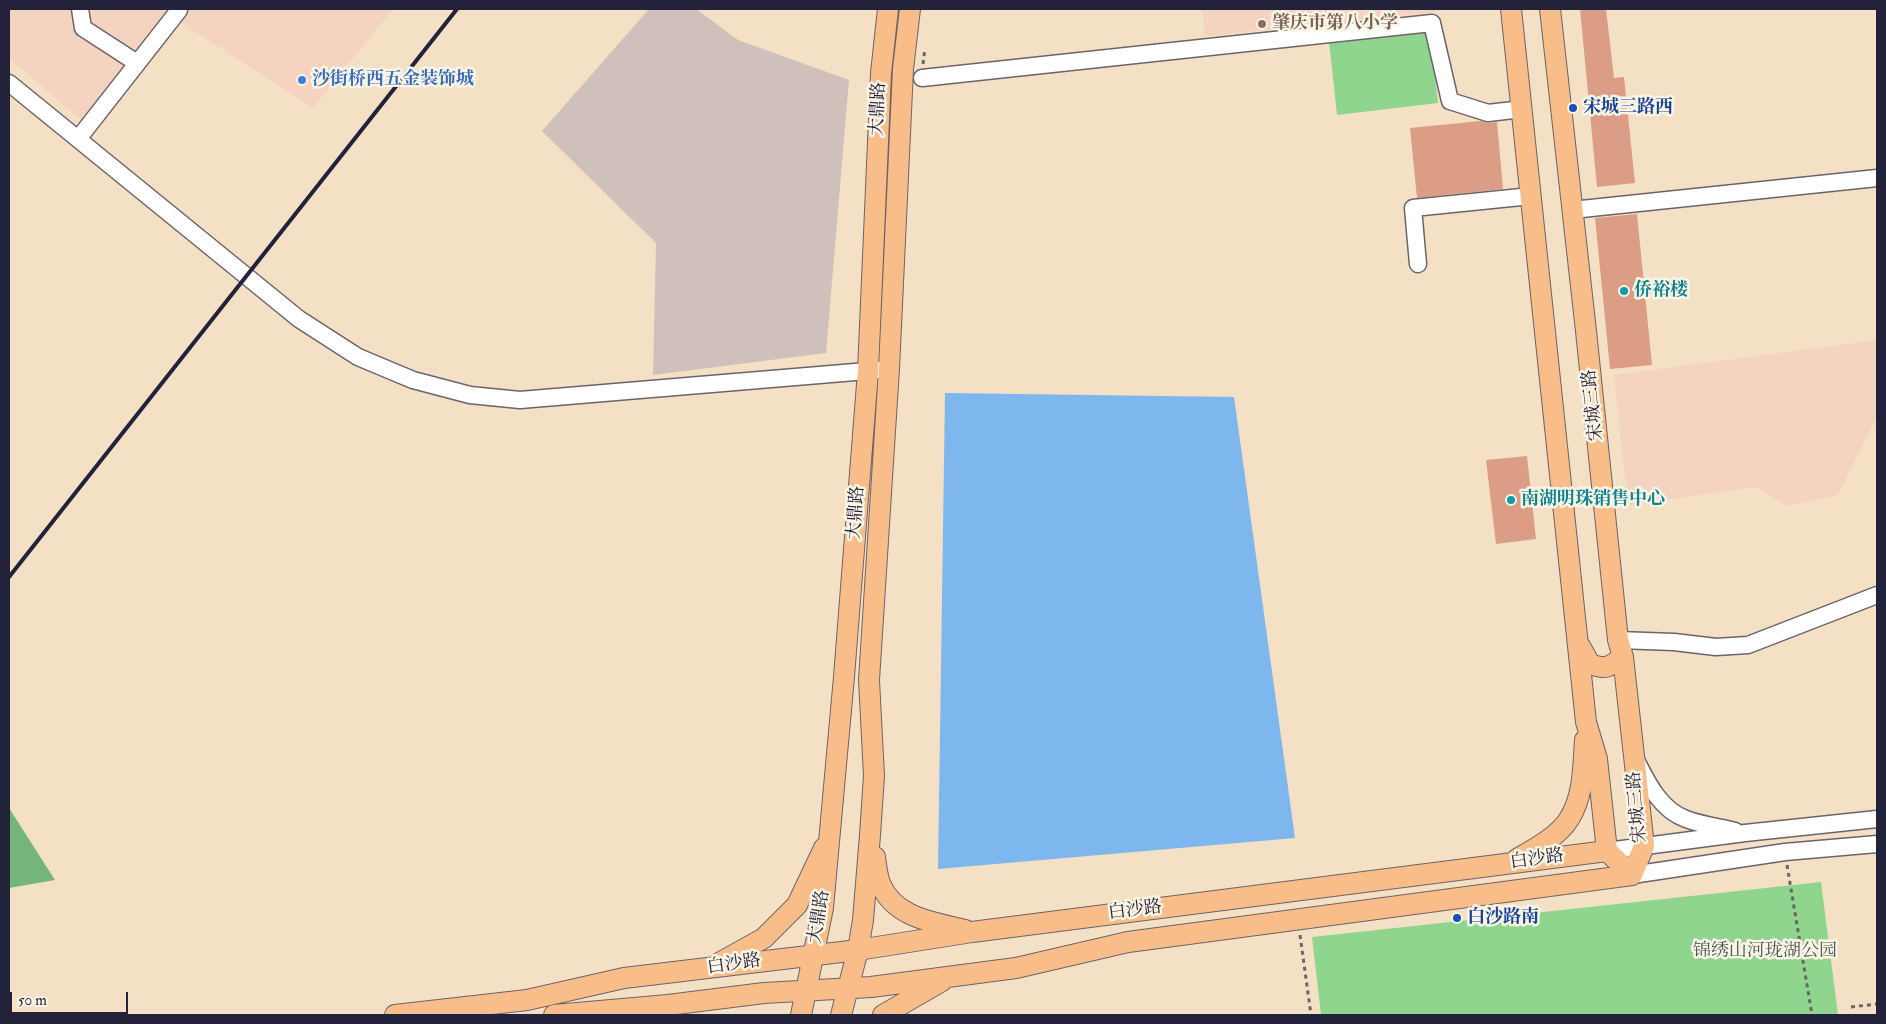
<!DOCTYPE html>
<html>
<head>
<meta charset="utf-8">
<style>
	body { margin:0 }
	#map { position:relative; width:1886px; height:1024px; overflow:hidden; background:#f4e0c4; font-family:"IM FELL Double Pica",serif }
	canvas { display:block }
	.frame { position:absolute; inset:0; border:10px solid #22223b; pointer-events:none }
	.scale { position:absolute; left:10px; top:992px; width:118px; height:22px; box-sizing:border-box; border:2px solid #22223b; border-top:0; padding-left:6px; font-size:15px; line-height:18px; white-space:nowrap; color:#22223b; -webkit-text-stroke:4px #fcf5e5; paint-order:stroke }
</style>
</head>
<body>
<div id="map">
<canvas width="1886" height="1024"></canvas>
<div class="frame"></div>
<div class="scale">50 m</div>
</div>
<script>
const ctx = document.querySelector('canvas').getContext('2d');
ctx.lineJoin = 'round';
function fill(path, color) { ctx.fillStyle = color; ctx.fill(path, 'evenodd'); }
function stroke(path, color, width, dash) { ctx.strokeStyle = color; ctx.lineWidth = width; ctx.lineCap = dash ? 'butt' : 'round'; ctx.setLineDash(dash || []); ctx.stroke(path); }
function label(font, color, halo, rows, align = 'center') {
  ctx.font = font + ' "IM FELL Double Pica","Noto Serif SC",serif'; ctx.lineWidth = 5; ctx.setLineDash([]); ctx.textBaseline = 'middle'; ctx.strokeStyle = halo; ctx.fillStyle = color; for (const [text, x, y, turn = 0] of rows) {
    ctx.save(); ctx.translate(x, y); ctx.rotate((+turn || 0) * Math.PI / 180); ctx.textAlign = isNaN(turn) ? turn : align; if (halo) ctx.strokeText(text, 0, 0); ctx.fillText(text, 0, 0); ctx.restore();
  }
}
fill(new Path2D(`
	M9,9H77L83,28L132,60L86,124L9,58Z
	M86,9H393L313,108L168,14L136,52L89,26Z
	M1202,9H1436V12L1205,36Z
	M1877,340V416L1838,495L1787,506L1757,487L1628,505L1614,375Z`), '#f4d3c0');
fill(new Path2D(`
	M649,9H696L738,40L849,80L826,353L653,375L656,243L542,131Z`), '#d0c0bc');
fill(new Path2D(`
	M1430,30L1438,103L1337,115L1329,41Z
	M1821,882L1838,1015H1321L1312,937Z`), '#90d58e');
fill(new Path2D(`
	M9,808L55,880L9,888Z`), '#74b679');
fill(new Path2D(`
	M945,393L1234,397L1295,838L938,869Z`), '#7db7ee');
fill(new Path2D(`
	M1580,9H1606L1614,78L1624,77L1635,183L1597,187Z
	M1480,121L1489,123L1497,122L1503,189L1417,198L1410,128Z
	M1637,214L1652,365L1610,369L1595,218Z
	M1527,456L1536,539L1496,544L1486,460Z`), '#dc9d87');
const minor = new Path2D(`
	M80,9L83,28L137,63
	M922,78L1432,23L1450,101L1488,113L1522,109
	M9,83L299,319L358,357L413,380L470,395L520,400L879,370
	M78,139L179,10L177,9
	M1572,210L1877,178
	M1418,264L1413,208L1531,196
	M1618,640L1674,642L1716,647L1748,645L1877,595
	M1637,762C1648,784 1661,810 1686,819C1702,825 1719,827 1735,831
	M1607,851L1745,833L1877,819
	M1632,875L1785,852L1877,844`);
const major = new Path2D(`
	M1511,9L1586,722L1597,759L1607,851L1632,875
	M1550,9L1586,331L1618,640L1623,657L1644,846L1632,875
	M1580,646L1590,664C1606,670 1609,667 1623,657
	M875,857C876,865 877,875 880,883C894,918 933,922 965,930
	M1517,859C1533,850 1559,836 1569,819C1584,796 1583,766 1585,740
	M719,963L764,938L797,905L824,848
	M395,1015L527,1000L624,978L858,950L972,932L1607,851
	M554,1015L668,1005L764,993L871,987L1016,968L1128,942L1632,875
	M801,1015L823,908L844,677L868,371L881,73L888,9
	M841,1015L858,950L863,920L870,835L874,776L869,680L889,369L903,69L910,9
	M883,1015L942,981`);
stroke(minor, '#6c646b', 19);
stroke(major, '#6c646b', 22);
stroke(new Path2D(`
	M923,64L925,48
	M1787,865L1812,1015
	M1300,935L1311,1015
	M1851,1007L1877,1004`), '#6c646b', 3, [4, 4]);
stroke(minor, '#fff', 16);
stroke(major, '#f8bd88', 20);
stroke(new Path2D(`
	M9,577L457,9`), '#22223b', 4);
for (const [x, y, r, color] of [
	[1262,24,5,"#8d6e63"],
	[302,80,5,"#3f7fe0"],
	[1573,108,5,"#1a4fb4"],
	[1624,291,5,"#0f9aa8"],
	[1511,500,5,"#0f9aa8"],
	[1457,918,5,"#1a4fb4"]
]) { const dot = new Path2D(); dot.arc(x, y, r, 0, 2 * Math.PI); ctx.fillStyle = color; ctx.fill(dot); stroke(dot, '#fcf5e5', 2); }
label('bold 18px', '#785e54', '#fcf5e5', [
	["肇庆市第八小学",1272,24]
], 'left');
label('bold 18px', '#366cbe', '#fcf5e5', [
	["沙街桥西五金装饰城",312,80]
], 'left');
label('bold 18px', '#164399', '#fcf5e5', [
	["宋城三路西",1583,108],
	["白沙路南",1467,918]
], 'left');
label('18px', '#22223b', '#fcf5e5', [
	["大鼎路",879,109,-87],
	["宋城三路",1594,405,-96],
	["大鼎路",857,513,-86],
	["宋城三路",1638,807,-95],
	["白沙路",1537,860,-8],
	["白沙路",1135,911,-7],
	["大鼎路",820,917,-81],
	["白沙路",734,965,-8]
]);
label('bold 18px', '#0d838f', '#fcf5e5', [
	["侨裕楼",1634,291],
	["南湖明珠销售中心",1521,500]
], 'left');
label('18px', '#435854', '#fcf5e5', [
	["锦绣山河珑湖公园",1765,952]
]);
</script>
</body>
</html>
